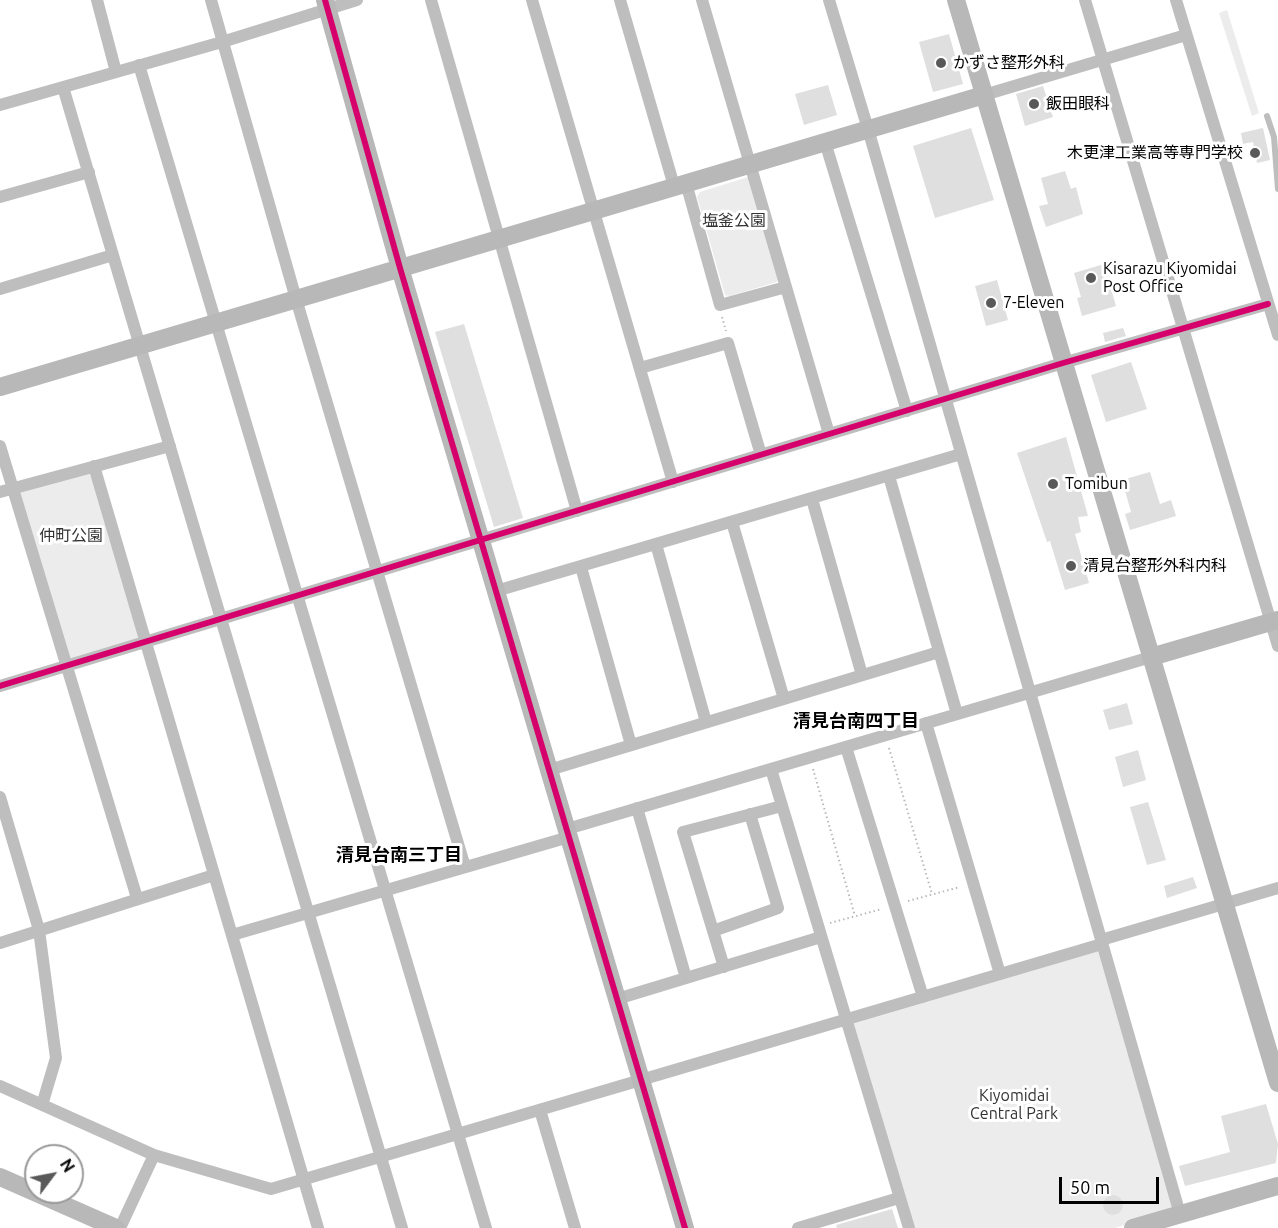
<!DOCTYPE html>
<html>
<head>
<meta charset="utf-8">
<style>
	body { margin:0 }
	#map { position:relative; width:1278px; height:1228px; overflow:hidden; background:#fff; font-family:Ubuntu,sans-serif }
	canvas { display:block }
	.north { position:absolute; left:24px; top:1144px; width:60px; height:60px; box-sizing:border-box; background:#fff; border:2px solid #999; border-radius:50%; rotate:58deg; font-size:16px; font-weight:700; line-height:24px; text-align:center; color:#000 }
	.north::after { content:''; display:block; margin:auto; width:21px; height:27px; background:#595959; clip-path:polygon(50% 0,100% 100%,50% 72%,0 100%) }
	.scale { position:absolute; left:1059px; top:1177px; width:100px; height:27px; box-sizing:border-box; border:3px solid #000; border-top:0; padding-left:8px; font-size:18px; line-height:21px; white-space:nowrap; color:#000; -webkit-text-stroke:4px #fff; paint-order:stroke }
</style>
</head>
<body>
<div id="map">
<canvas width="1278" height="1228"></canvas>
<div class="north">N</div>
<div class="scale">50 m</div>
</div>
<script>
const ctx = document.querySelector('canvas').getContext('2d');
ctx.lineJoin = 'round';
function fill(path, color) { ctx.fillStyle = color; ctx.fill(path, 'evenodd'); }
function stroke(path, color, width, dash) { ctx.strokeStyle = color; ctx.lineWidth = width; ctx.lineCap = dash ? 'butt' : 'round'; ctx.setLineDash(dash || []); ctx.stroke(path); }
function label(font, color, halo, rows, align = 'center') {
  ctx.font = font + ' Ubuntu,"Noto Sans JP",sans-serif'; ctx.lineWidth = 6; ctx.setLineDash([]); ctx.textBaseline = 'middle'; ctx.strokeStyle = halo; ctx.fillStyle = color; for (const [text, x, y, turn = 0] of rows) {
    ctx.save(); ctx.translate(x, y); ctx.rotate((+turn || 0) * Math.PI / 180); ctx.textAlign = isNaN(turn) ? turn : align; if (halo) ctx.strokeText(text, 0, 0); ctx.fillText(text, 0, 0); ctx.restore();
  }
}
fill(new Path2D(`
	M1227,10L1259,113L1252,116L1219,13Z
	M748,177L780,278L777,282L729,296L725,295L697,197L700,192Z
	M94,466L145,642L66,666L13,488Z
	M1098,951L1173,1209L1115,1228H914L853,1024Z`), '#ececec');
fill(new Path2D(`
	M949,34L963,84L933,92L919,42Z
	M828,85L837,115L804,125L795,94Z
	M1043,86L1053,117L1025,126L1016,94Z
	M971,128L994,200L935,218L913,146Z
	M1263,128L1270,160L1257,163L1253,142L1243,144L1241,133Z
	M1065,171L1071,189L1076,187L1083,214L1046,227L1039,206L1048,204L1041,178Z
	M1104,264L1116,306L1082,316L1077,298L1081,297L1074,273Z
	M997,280L1008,320L986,326L975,286Z
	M464,324L523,518L494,527L435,332Z
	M1123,328L1126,336L1105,342L1103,333Z
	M1131,362L1147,409L1106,422L1091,375Z
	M1066,437L1088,516L1078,517L1081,532L1075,534L1089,583L1065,590L1050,541L1047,542L1017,453Z
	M1150,472L1160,504L1171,500L1176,516L1130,530L1125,514L1131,512L1122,480Z
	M1127,703L1133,724L1109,730L1103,710Z
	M1138,750L1146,780L1123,787L1115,757Z
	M1148,802L1166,860L1147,865L1130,807Z
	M1193,877L1197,888L1167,898L1164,886Z
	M1266,1104L1278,1144L1276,1163L1185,1186L1179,1166L1230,1152L1221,1116Z
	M1103 1205a10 10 0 1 1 20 0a10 10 0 1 1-20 0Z
	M892,1209L898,1228H837L836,1225Z`), '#dfdfdf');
stroke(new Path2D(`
	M722,317L726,331
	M889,748L932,894
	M813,769L855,916
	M908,901L960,887
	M830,923L882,909`), '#b9b9b9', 2, [1.5, 3]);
stroke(new Path2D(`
	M1267,116L1274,137L1278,189`), '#bebebe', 6);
stroke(new Path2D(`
	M97,0L116,72
	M211,0L296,299L465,867
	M431,0L577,511
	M532,0L673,482
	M620,0L674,186
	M702,0L829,434
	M829,0L868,129L1180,1214
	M1085,0L1278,646
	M1176,0L1278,335
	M139,65L486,1228
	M63,87L402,1228
	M984,95L1186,35
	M0,105L222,42L357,0
	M825,142L907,411
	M686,183L720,305L786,287
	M0,197L89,172
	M0,289L113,255
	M640,368L728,343L761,455
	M0,446L137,898
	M94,466L318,1228
	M889,476L957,714
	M0,492L170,446
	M812,499L862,675
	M732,522L784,699
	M656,544L706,722
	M581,567L631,745
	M496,591L961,454
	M0,686L1063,363L1268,304
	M926,723L1000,974
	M846,747L923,997
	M771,769L909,1228
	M549,770L939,652
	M0,797L39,930L56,1058L42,1105
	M637,808L686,978
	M567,829L1151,657
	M713,931L778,908L750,814
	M232,935L569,837
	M1101,940L1278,888
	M0,943L214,875
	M724,967L683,832L782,806
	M617,999L821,937
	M0,1086L154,1155L271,1189L1102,944
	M540,1110L575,1228
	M120,1228L154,1155
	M798,1228L899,1198`), '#bebebe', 12);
stroke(new Path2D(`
	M325,0L400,268L685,1228
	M956,0L1278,1083
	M0,387L984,95
	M1151,657L1278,620
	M0,1177L116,1228
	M1133,1228L1278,1186`), '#b8b8b8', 18);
stroke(new Path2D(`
	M325,0L400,268L685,1228
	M0,686L1063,363L1268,304`), '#d6006c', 6);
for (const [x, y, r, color] of [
	[941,63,6,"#595959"],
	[1034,104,6,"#595959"],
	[1255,153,6,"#595959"],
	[1091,278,6,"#595959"],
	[991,303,6,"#595959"],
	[1053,484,6,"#595959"],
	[1071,566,6,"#595959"]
]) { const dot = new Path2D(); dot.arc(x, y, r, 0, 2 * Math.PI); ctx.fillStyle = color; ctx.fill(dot); stroke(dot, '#fff', 2); }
label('16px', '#000', '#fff', [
	["かずさ整形外科",953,63],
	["飯田眼科",1046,104],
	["木更津工業高等専門学校",1243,153,"right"],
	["Kisarazu Kiyomidai",1103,269],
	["Post Office",1103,287],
	["7-Eleven",1003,303],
	["Tomibun",1065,484],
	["清見台整形外科内科",1083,566]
], 'left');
label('16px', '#333', '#fff', [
	["塩釜公園",734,221],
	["仲町公園",71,536],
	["Kiyomidai",1014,1096],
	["Central Park",1014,1114]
]);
label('bold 18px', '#000', '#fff', [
	["清見台南四丁目",856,721],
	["清見台南三丁目",399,855]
]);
</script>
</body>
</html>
